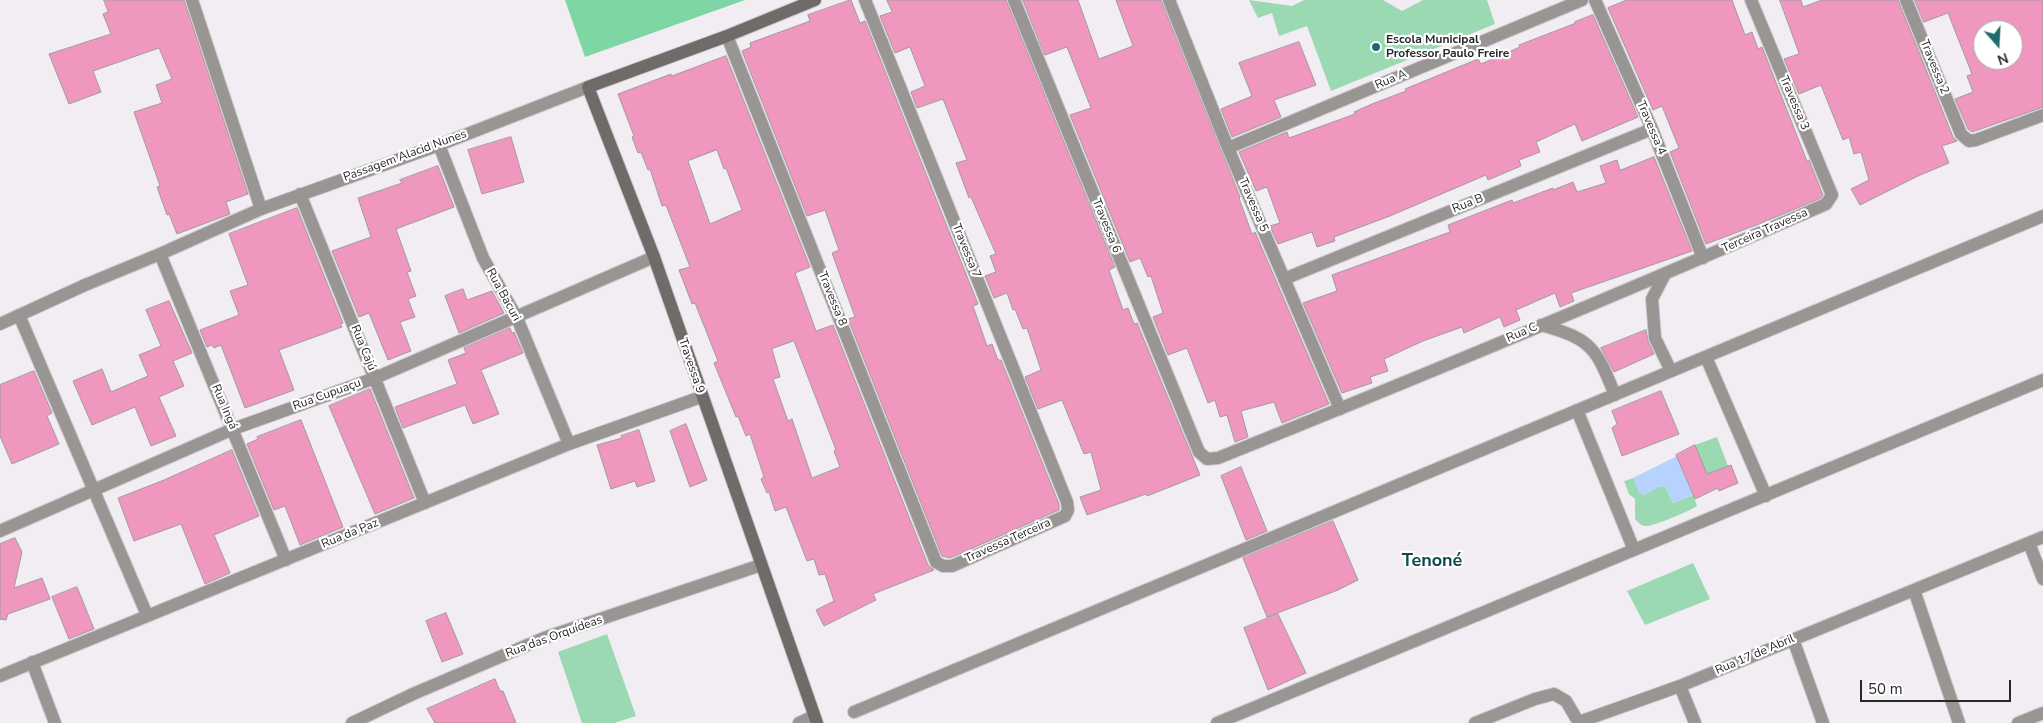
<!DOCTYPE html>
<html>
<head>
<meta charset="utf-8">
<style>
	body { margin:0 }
	#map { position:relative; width:2043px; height:723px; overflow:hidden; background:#f1edf3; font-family:"Nunito Sans",sans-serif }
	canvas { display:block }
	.north { position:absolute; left:1973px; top:20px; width:50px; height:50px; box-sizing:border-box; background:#fff; border:1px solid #a9a8a9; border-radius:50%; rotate:161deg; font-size:14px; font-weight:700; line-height:20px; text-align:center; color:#272628 }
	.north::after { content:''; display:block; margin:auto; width:18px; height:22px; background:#1f6b70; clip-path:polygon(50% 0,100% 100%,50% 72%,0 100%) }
	.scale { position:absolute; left:1860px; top:680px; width:151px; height:22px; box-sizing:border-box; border:2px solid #272628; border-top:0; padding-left:6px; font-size:15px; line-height:18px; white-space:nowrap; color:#272628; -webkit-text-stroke:4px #fff; paint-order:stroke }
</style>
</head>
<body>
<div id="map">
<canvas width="2043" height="723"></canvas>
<div class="north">N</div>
<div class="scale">50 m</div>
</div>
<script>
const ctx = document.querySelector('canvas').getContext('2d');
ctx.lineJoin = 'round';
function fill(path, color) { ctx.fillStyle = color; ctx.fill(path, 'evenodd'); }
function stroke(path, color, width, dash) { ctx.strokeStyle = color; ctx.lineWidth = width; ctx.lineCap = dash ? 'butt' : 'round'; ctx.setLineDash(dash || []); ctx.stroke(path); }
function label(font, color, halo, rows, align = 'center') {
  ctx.font = font + ' "Nunito Sans",sans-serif'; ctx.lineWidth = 4.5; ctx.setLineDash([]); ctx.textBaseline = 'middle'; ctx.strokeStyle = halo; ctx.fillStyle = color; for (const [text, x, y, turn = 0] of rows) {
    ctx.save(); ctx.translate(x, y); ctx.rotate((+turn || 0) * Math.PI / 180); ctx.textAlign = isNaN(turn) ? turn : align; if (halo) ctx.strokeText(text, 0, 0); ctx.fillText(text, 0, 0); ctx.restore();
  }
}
fill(new Path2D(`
	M1249,0L1292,6L1304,0H1383L1402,11L1423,0H1487L1495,24L1331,91L1307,26L1279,36L1272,13L1258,18Z
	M1717,437L1728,466L1712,472L1715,481L1703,485L1695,445Z
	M1634,478L1639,493L1644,495L1658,487L1665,486L1673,503L1693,495L1697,506C1689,511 1653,527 1645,526C1640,525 1638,522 1635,519V499L1629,494L1624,481Z
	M1693,563L1710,599L1645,625L1627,591Z
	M607,634L636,716L614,723H582L558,652Z`), '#9bd9b3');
fill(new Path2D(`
	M565,0H745L585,57Z`), '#7dd6a3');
fill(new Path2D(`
	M1677,456L1693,495L1673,503L1665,486L1658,487L1644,495L1639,493L1633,478Z`), '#b5d3fe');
const building = new Path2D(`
	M104,0H184L248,194L226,202L230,214L177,234L169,214L167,215L157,187L160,186L153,166L134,112L162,103L156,85L172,79L159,48L93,71L101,92L69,104L49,54L111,34L103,14L108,12Z
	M851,0L860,23L865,21L978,304L973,306L987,346L992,344L998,360H1001L1059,504V510L950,558L942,556L848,319L855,317L832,253L839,250L825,210L807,216L742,51L751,47L750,43L810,21L808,15Z
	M887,0H1006L1115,267L1109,270L1123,310L1128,308L1134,324L1137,323L1200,475L1147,496L1146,494L1087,515L1080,497L1101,490L1091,452L1084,454L1062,400L1038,409L1025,377L1041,370L1027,328L1023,329L1015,309L1013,310L1007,293L994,298L985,276L996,272L990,256L996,254L971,197L969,198L956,163L967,160L943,99L917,108L911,92L925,86L910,47L895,53L880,16L892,12Z
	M1023,0H1078L1099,59L1133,46L1116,0H1161L1240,197L1239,198L1252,234L1255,232L1329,404L1282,423L1274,402L1241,411L1248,437L1235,442L1227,415L1220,417L1215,400L1208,403L1187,348L1168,355L1153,317L1163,313L1151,276L1148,277L1140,258L1130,262L1070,115L1091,108L1067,47L1045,55Z
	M1627,0H1732L1745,35L1752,32L1758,49L1762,47L1807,161L1809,160L1823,195L1821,198L1759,224L1706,244L1670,152L1679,148L1662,106L1653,110L1608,8Z
	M1780,0H1801L1803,7L1822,0H1898L1953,137L1957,141L1942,146L1949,163L1918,176L1860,205L1851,189L1869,180L1861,152L1854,154L1849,137L1843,140L1821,85L1799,94L1784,59L1799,54Z
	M1915,0H2043V107L1972,132L1968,129L1955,99L1973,92L1967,76L1972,74L1948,13L1924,22ZM1983,30H2013V60H1983Z
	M1593,15L1638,117L1582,141L1575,124L1536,142L1540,152L1519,160L1521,166L1488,180L1486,175L1390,216L1334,237L1335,241L1317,247L1312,232L1278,244L1270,226L1280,223L1267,187L1256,191L1239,152L1287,132L1289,138L1355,114L1354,112L1372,104L1406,91L1405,89L1478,59L1481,64L1520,47L1519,45L1576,23L1575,22Z
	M1299,42L1316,85L1274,100L1281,117L1232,137L1221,109L1252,96L1239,63Z
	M726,56L810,267L795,273L816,331L833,325L928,565L934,570L873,594L876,600L824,626L816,610L834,601L825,574L819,575L814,559L807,561L786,507L775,511L769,492L767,493L761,479L764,477L750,434L746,436L738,416L736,417L714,363L718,361L695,303L692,304L679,270L690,267L666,205L662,206L650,169L648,170L641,152L638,153L632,137L634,136L618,94L671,74V76ZM717,150L724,169L726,168L742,210L710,224L688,161ZM794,341L836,450L834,451L840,467L812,478L792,419L788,421L773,379L780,377L772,349Z
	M511,137L524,182L482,194L468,150Z
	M1654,157L1692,251L1571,293L1574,301L1560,307L1555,293L1516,310L1520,320L1504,327L1500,317L1464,333L1462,327L1423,341L1384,359L1388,371L1370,377L1372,383L1342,393L1303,303L1337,291L1332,275L1450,232L1448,225L1512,200L1513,203L1553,188V190L1573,182L1577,192L1606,183L1600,166L1617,160L1620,170Z
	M438,166L454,207L396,229L411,271L407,272L416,296L408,299L415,317L400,322L411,351L388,360L369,313L359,317L332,251L371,237L358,198L402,183L400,180Z
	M297,208L343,323L340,324L342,327L279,350L294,390L245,408L221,345L214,348L212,345L207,347L200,330L239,315L230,291L248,285L229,234Z
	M463,289L467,300L492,291L504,313L459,333L445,296Z
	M169,301L192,353L173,361L184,386L159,397L176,436L151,446L135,407L92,425L73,381L102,369L111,392L148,376L139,355L161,346L146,310Z
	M510,328L512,333L514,332L523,353L481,370L499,414L473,424L465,405L403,428L395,407L457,384L448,360L466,353L464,348Z
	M1646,330L1648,341L1654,354L1614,372L1601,348Z
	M34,371L52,413L47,416L59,444L12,464L0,436V385Z
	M370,389L414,498L375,514L329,406Z
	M1661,391L1679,434L1622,456L1612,428L1617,424L1612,411Z
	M301,420L343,527L300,545L285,506L274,510L247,444L258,439L257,437Z
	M686,424L707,480L690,487L670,431Z
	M639,430L655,481L637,487L635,481L611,489L597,445L622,438L621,436Z
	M1695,445L1707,474L1731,465L1738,483L1719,491L1718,488L1695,499L1676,455Z
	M232,450L259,516L214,535L230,573L205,584L181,524L134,541L118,498L164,480Z
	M1241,467L1267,531L1246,540L1221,476Z
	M1333,521L1358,580L1338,590L1267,617L1243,558Z
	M15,538L22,552L14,588L42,578L50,599L8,614L6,620L0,619V544Z
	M77,587L94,629L69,639L52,597Z
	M446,613L463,654L442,662L426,621Z
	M1278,614L1306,673L1268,690L1244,628Z
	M495,679L500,691H503L516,723H435L427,709Z`);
fill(building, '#ef97be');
stroke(building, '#a29a9d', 1);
const street = new Path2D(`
	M192,0L261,209
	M1014,0L1199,452L1207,459L1218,458C1422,376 1625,292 1826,204L1832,195L1751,0
	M1169,0L1228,148L1340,409
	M1595,0L1652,129L1703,258
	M1906,0L1961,134L1969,141L1976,140L2043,115
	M727,36L936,562L943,566H952L1065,516L1068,510L1067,502L865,0
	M439,145L483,258L517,318L569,444
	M1228,148L1582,0
	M300,194L425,503
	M160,254L286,560
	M1665,274L1652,299L1655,338L1671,371
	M1284,279L1652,129
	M19,315L147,615
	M0,324L85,285L160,254L261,209L439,145L588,87
	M1541,325C1592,339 1596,348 1615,395
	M1706,357L1766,496
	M1577,410L1634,550
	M0,531L233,429L375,378L654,257
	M2029,543L2043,579
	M1914,590L1959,723
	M1793,639L1823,723
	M32,662L55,723
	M0,676L569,444L701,397
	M1680,686L1695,723
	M854,712L2043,216
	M1579,722L1680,686L2043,537
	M352,723L413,694L544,638L761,565
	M799,723L814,716
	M1217,723L2043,380
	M1475,723L1535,699L1554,694L1566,701L1579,723
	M2018,723L2043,713`);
const secondary = new Path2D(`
	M815,0L727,36L588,87L654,257L817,723`);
stroke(street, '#cdc9ce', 14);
stroke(secondary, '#cdc9ce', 14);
stroke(street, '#989593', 12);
stroke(secondary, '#6f6b68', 12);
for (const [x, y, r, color] of [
	[1376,47,5,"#1f6b70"]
]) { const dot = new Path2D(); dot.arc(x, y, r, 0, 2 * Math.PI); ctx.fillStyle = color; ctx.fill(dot); stroke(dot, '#fff', 2); }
label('bold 12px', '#272628', '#fff', [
	["Escola Municipal",1386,40],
	["Professor Paulo Freire",1386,54]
], 'left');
label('12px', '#272628', '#fff', [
	["Travessa 2",1934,67,68],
	["Rua A",1391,80,-23],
	["Travessa 3",1794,103,67],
	["Travessa 4",1651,128,67],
	["Passagem Alacid Nunes",405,156,-20],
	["Rua B",1468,204,-22],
	["Travessa 5",1253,205,67],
	["Travessa 6",1106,226,68],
	["Terceira Travessa",1765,231,-24],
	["Travessa 7",966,251,68],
	["Rua Bacuri",503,295,61],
	["Travessa 8",832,299,68],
	["Rua C",1522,333,-23],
	["Rua Cajú",363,348,68],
	["Travessa 9",691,366,71],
	["Rua Cupuaçu",327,395,-20],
	["Rua Ingá",224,407,67],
	["Rua da Paz",350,534,-22],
	["Travessa Terceira",1008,541,-24],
	["Rua das Orquídeas",554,637,-20],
	["Rua 17 de Abril",1755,655,-23]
]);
label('bold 18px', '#0b4b4f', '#fff', [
	["Tenoné",1432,562]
]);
</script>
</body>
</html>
